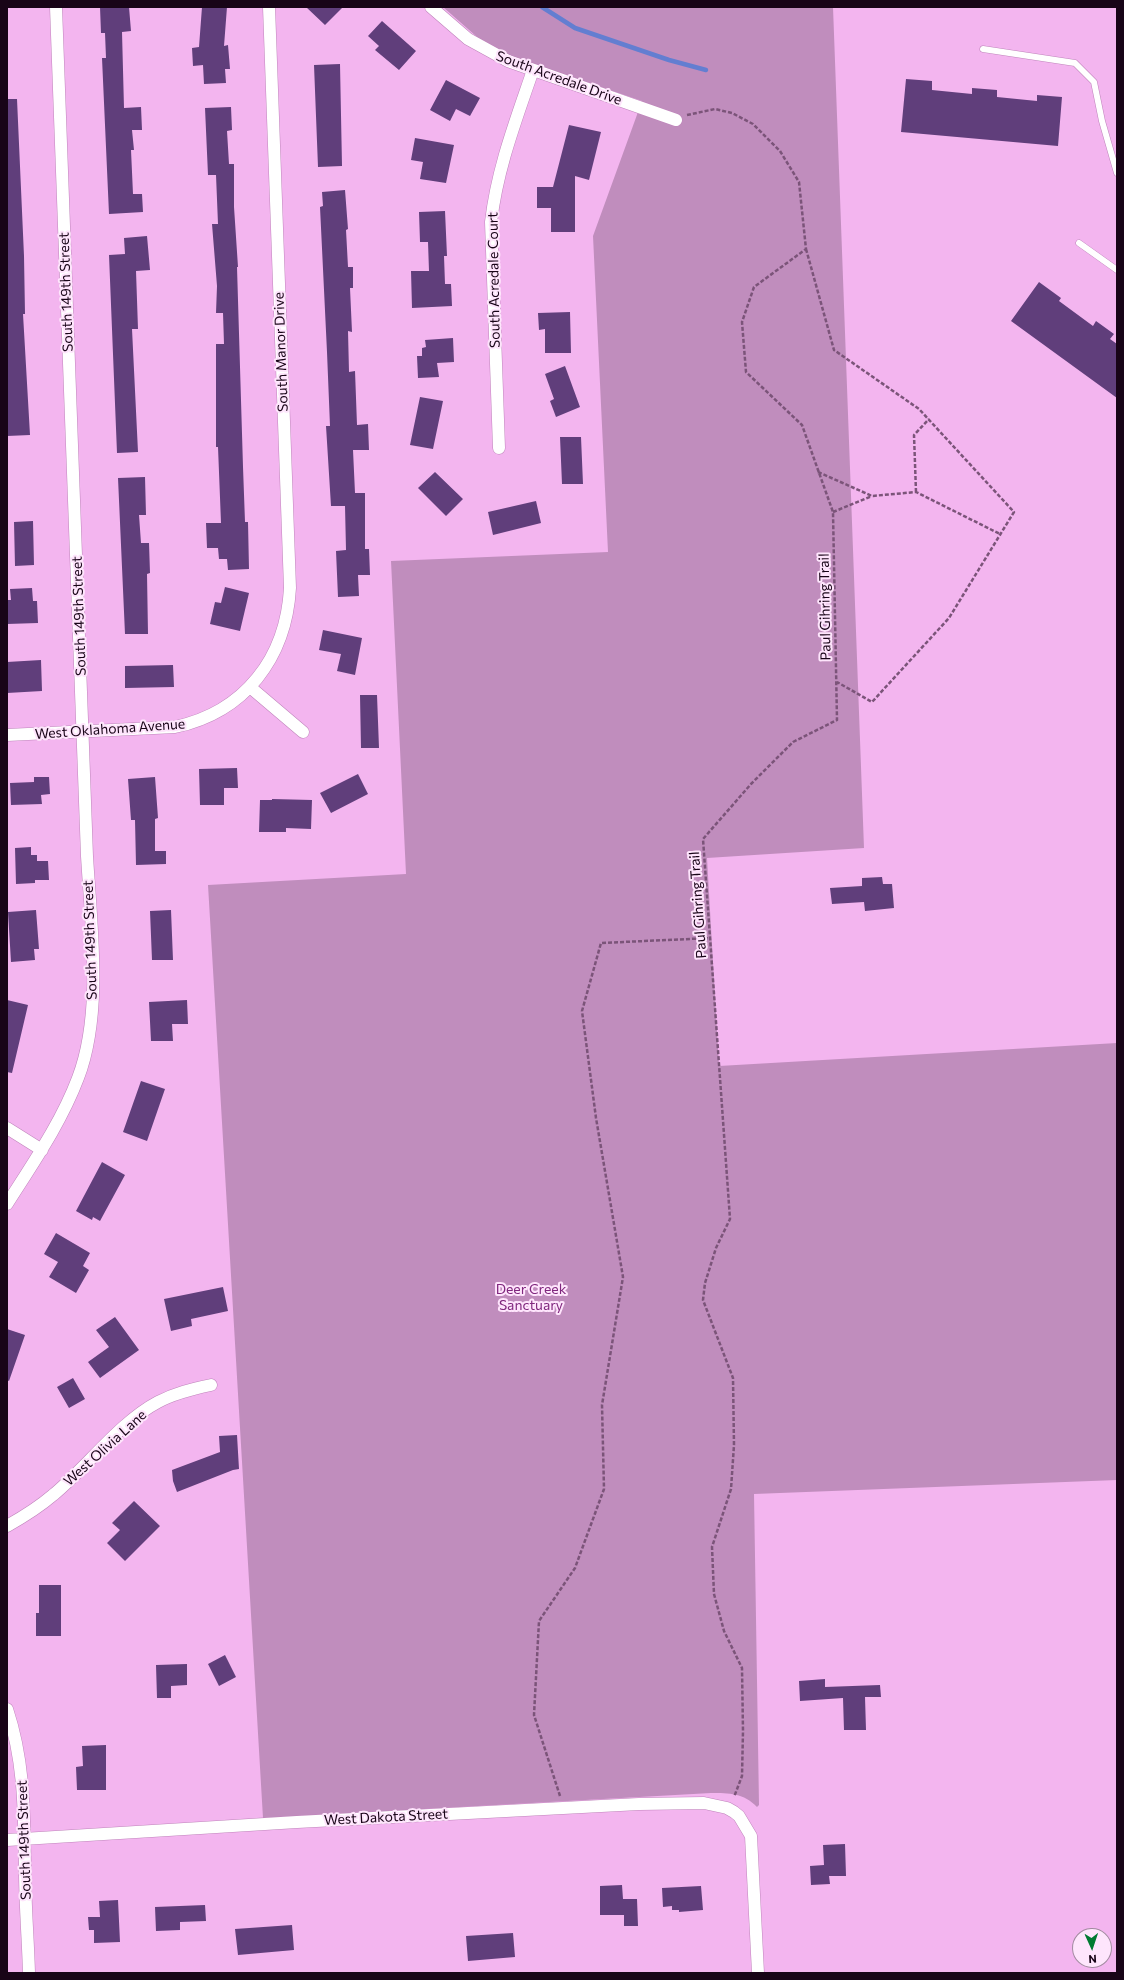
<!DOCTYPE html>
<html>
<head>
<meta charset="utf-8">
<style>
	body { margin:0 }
	#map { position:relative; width:1124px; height:1980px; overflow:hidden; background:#f3b5ef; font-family:Commissioner,sans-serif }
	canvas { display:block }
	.frame { position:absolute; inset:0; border:8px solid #180417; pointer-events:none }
	.north { position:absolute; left:1072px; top:1928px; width:40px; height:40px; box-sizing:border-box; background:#fee5fc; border:1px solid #a28ba0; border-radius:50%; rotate:177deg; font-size:11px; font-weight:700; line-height:16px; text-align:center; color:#180417 }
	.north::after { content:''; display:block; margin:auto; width:14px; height:18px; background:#017b32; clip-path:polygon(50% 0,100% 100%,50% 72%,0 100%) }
</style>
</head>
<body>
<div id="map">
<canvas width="1124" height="1980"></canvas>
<div class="frame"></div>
<div class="north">N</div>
</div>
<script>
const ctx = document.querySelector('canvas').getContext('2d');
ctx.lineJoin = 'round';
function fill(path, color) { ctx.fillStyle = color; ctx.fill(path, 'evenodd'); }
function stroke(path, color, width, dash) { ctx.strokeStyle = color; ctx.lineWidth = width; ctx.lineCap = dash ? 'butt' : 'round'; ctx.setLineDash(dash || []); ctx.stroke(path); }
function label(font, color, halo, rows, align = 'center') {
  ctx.font = font + ' Commissioner,sans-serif'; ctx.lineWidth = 4; ctx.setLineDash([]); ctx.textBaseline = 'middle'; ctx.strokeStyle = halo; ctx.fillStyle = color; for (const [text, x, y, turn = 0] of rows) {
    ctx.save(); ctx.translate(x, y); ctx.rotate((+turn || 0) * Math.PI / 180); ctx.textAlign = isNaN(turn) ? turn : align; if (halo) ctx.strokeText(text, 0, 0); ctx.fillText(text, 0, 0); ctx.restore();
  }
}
fill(new Path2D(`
	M443,7H833L864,848L707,858L719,1066L1117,1043V1480L754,1494L759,1805L757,1807C744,1793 729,1793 711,1793L263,1818L208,885L406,874L391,561L608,552L593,236L642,101L510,56L485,44Z`), '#c08dbd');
stroke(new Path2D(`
	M542,7L575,28L669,60L706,70`), '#637ed1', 4.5);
fill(new Path2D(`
	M100,7H129L131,31L122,32L124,108L141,107L142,130H132L134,150H131L133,194H142L143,212L109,214L102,58H106L105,33H101Z
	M202,7H227L224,46L228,45L230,69H225L226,83L204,84L203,65L193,66L192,48L199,47Z
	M306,7H343L325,25Z
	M382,21L416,51L399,70L375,50L379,46L368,36Z
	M340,64L342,166L318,167L314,65Z
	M906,79L932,81V90L972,94V88L997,90V97L1037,101V95L1062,97L1058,146L901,132Z
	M446,80L480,98L470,116L456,109L450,121L430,110Z
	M7,99H17L24,256L25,314H23L30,435L7,436Z
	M231,107L232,130L227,131L229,164H234V207L238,267H237L243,467L245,522H248L249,569L228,570L227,559H219L218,548H207L206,523H221L218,447H216V344H224L223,313H216L217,286L212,224H218L216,175H208L205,108Z
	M569,125L601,132L589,180L575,176V232H551V208H537V187H553Z
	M415,138L454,145L446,183L420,179L423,162L411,160Z
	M345,190L348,229L346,230L348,267H353V288H350L352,332L348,331L349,372L355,371L357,425L368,424L369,450H353L355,493H365V549H369L370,575H358L359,596L338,597L336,551L346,550L345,506H331L326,426H330L327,352L320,207L323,206L322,192Z
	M445,211L447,256H444L445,284H451L452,306L412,308L411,271H429L428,242H420L419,212Z
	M147,236L150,270L136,271L138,329H132L138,452L117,453L109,255L125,254L124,238Z
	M1039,282L1061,298L1059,301L1093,326L1096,321L1114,334L1110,339L1117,344V398L1011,321Z
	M570,312L571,353H545V329L539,330L538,313Z
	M453,338L454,362L437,363L439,377L418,378L417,356H422V348L426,347L425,340Z
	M565,366L580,407L556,417L550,401L554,399L545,374Z
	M420,397L443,401L433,449L410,445Z
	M560,437H581L583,484H562Z
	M435,472L463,499L446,516L418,488Z
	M145,477L146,515H139L141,543H149L150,573L147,574L148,634H125L118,478Z
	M536,501L541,523L493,535L488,512Z
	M33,521L34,565L15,566L14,522Z
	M225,587L249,593L240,631L210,624L215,602L221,603Z
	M32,588L33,601H37L38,623L7,624V600H11L10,589Z
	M323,630L362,638L355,675L337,671L341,654L319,650Z
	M41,660L42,691L7,693V662Z
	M173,665L174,687L125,688V666Z
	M360,695H377L379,748H361Z
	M237,768L238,788H224V805H200L199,769Z
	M358,774L368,794L331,813L320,793Z
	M34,777H49L50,794L41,795L42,804L11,805L10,783L34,782Z
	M155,777L158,818L155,819V851H166V864L136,865L135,820H131L128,779Z
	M272,799L312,800L311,829L286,828V832H259L260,800H272Z
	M31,847V855H37V861H48L49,880H35V883L16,884L15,848Z
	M882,877L883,884H892L894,908L865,911L864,902L832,904L830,888L862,886V878Z
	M36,910L39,949H34L35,960L11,962L8,912Z
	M171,910L173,960H152L150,911Z
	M7,1000L28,1005L12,1073L7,1072Z
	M187,1000L188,1024H172L173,1041H151L149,1002Z
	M141,1081L165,1089L147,1141L123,1132Z
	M102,1162L125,1175L100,1221L93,1217L92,1220L76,1211Z
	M56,1233L90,1253L83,1266L89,1270L76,1293L49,1277L58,1262L44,1254Z
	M223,1287L228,1311L191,1319L192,1326L171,1331L164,1299Z
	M115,1317L139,1350L100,1378L88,1362L109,1347L96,1330Z
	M7,1329L25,1335L9,1381L7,1380Z
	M73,1378L85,1399L69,1408L57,1387Z
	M237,1435L239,1469L233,1470L177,1492L173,1481L172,1470L220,1452L219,1436Z
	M134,1501L160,1526L125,1561L107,1543L120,1530L112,1523Z
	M39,1585H61V1636H36V1613H39Z
	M225,1655L236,1677L219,1686L208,1664Z
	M187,1664V1685L171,1686V1698H157L156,1665Z
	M825,1679V1687L880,1685L881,1697H865L866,1730H844L843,1698L800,1701L799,1681Z
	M106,1745V1790H77L76,1767L83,1766L82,1746Z
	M845,1844L846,1876H829L830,1884L811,1885L810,1866L824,1865L823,1845Z
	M622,1885L623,1899H637L638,1926H624V1915H600V1886Z
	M701,1886L703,1910L679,1912V1910H672V1906L663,1907L662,1888Z
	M118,1900L120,1942L94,1943V1930H89L88,1917H100L99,1901Z
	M205,1905L206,1921L180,1922V1930L156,1931L155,1907Z
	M292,1925L294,1950L238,1955L235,1929Z
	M513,1933L515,1957L468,1961L466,1936Z`), '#603e7b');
const service = new Path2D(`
	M983,49L1075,63L1094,82L1102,121L1117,173
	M1079,243L1117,270`);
const minor = new Path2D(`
	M431,7L468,39L508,61L676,120
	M499,448L491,222C497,169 516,120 533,70
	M250,687L303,732
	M7,735L175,727C245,712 286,658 290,588L269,7
	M7,1128L42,1150
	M7,1204C33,1163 61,1123 78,1078C103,1013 91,925 87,856L56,7
	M7,1526C23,1517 39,1507 53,1495C86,1468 120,1422 158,1402C175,1393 192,1389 211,1385
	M7,1709C25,1763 24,1814 25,1869C25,1904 28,1938 29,1973
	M7,1840L297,1822L639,1804L704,1803L727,1808L734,1812L739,1816L751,1836L758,1973`);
stroke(service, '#bf84bb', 7);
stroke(minor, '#bf84bb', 13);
stroke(new Path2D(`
	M687,115L715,109L732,113L753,124L780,151L799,182L806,249L754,287L742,322L746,372L802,425L833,512L837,720L793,742L751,784L703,839L730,1219L716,1248L705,1283L703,1300L733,1378L734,1445L731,1489L712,1547L714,1594L724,1631L742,1668L743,1731L742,1776L734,1797
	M806,249L834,350L919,409L1014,512L949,618L872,702L837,682
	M818,472L872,496L916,492L1000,534
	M916,492L914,435L929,419
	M833,512L872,496
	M560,1796L534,1715L539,1621L575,1568L604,1489L602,1405L623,1277L596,1118L582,1011L601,943L711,938`), '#7b5479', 2.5, [4, 2]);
stroke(service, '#fff', 6);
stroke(minor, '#fff', 12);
label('14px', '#180417', '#fee5fc', [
	["South Acredale Drive",559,78,20],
	["South Acredale Court",494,280,-91],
	["South 149th Street",66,292,-92],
	["South Manor Drive",281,352,-92],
	["Paul Gihring Trail",825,607,-91],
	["South 149th Street",79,616,-92],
	["West Oklahoma Avenue",110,729,-4],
	["Paul Gihring Trail",698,905,-94],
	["South 149th Street",90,940,-92],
	["West Olivia Lane",105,1448,-42],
	["West Dakota Street",386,1817,-3],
	["South 149th Street",24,1840,-92]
]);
label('14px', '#80277e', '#fee5fc', [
	["Deer Creek",531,1289],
	["Sanctuary",531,1305]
]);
</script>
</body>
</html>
